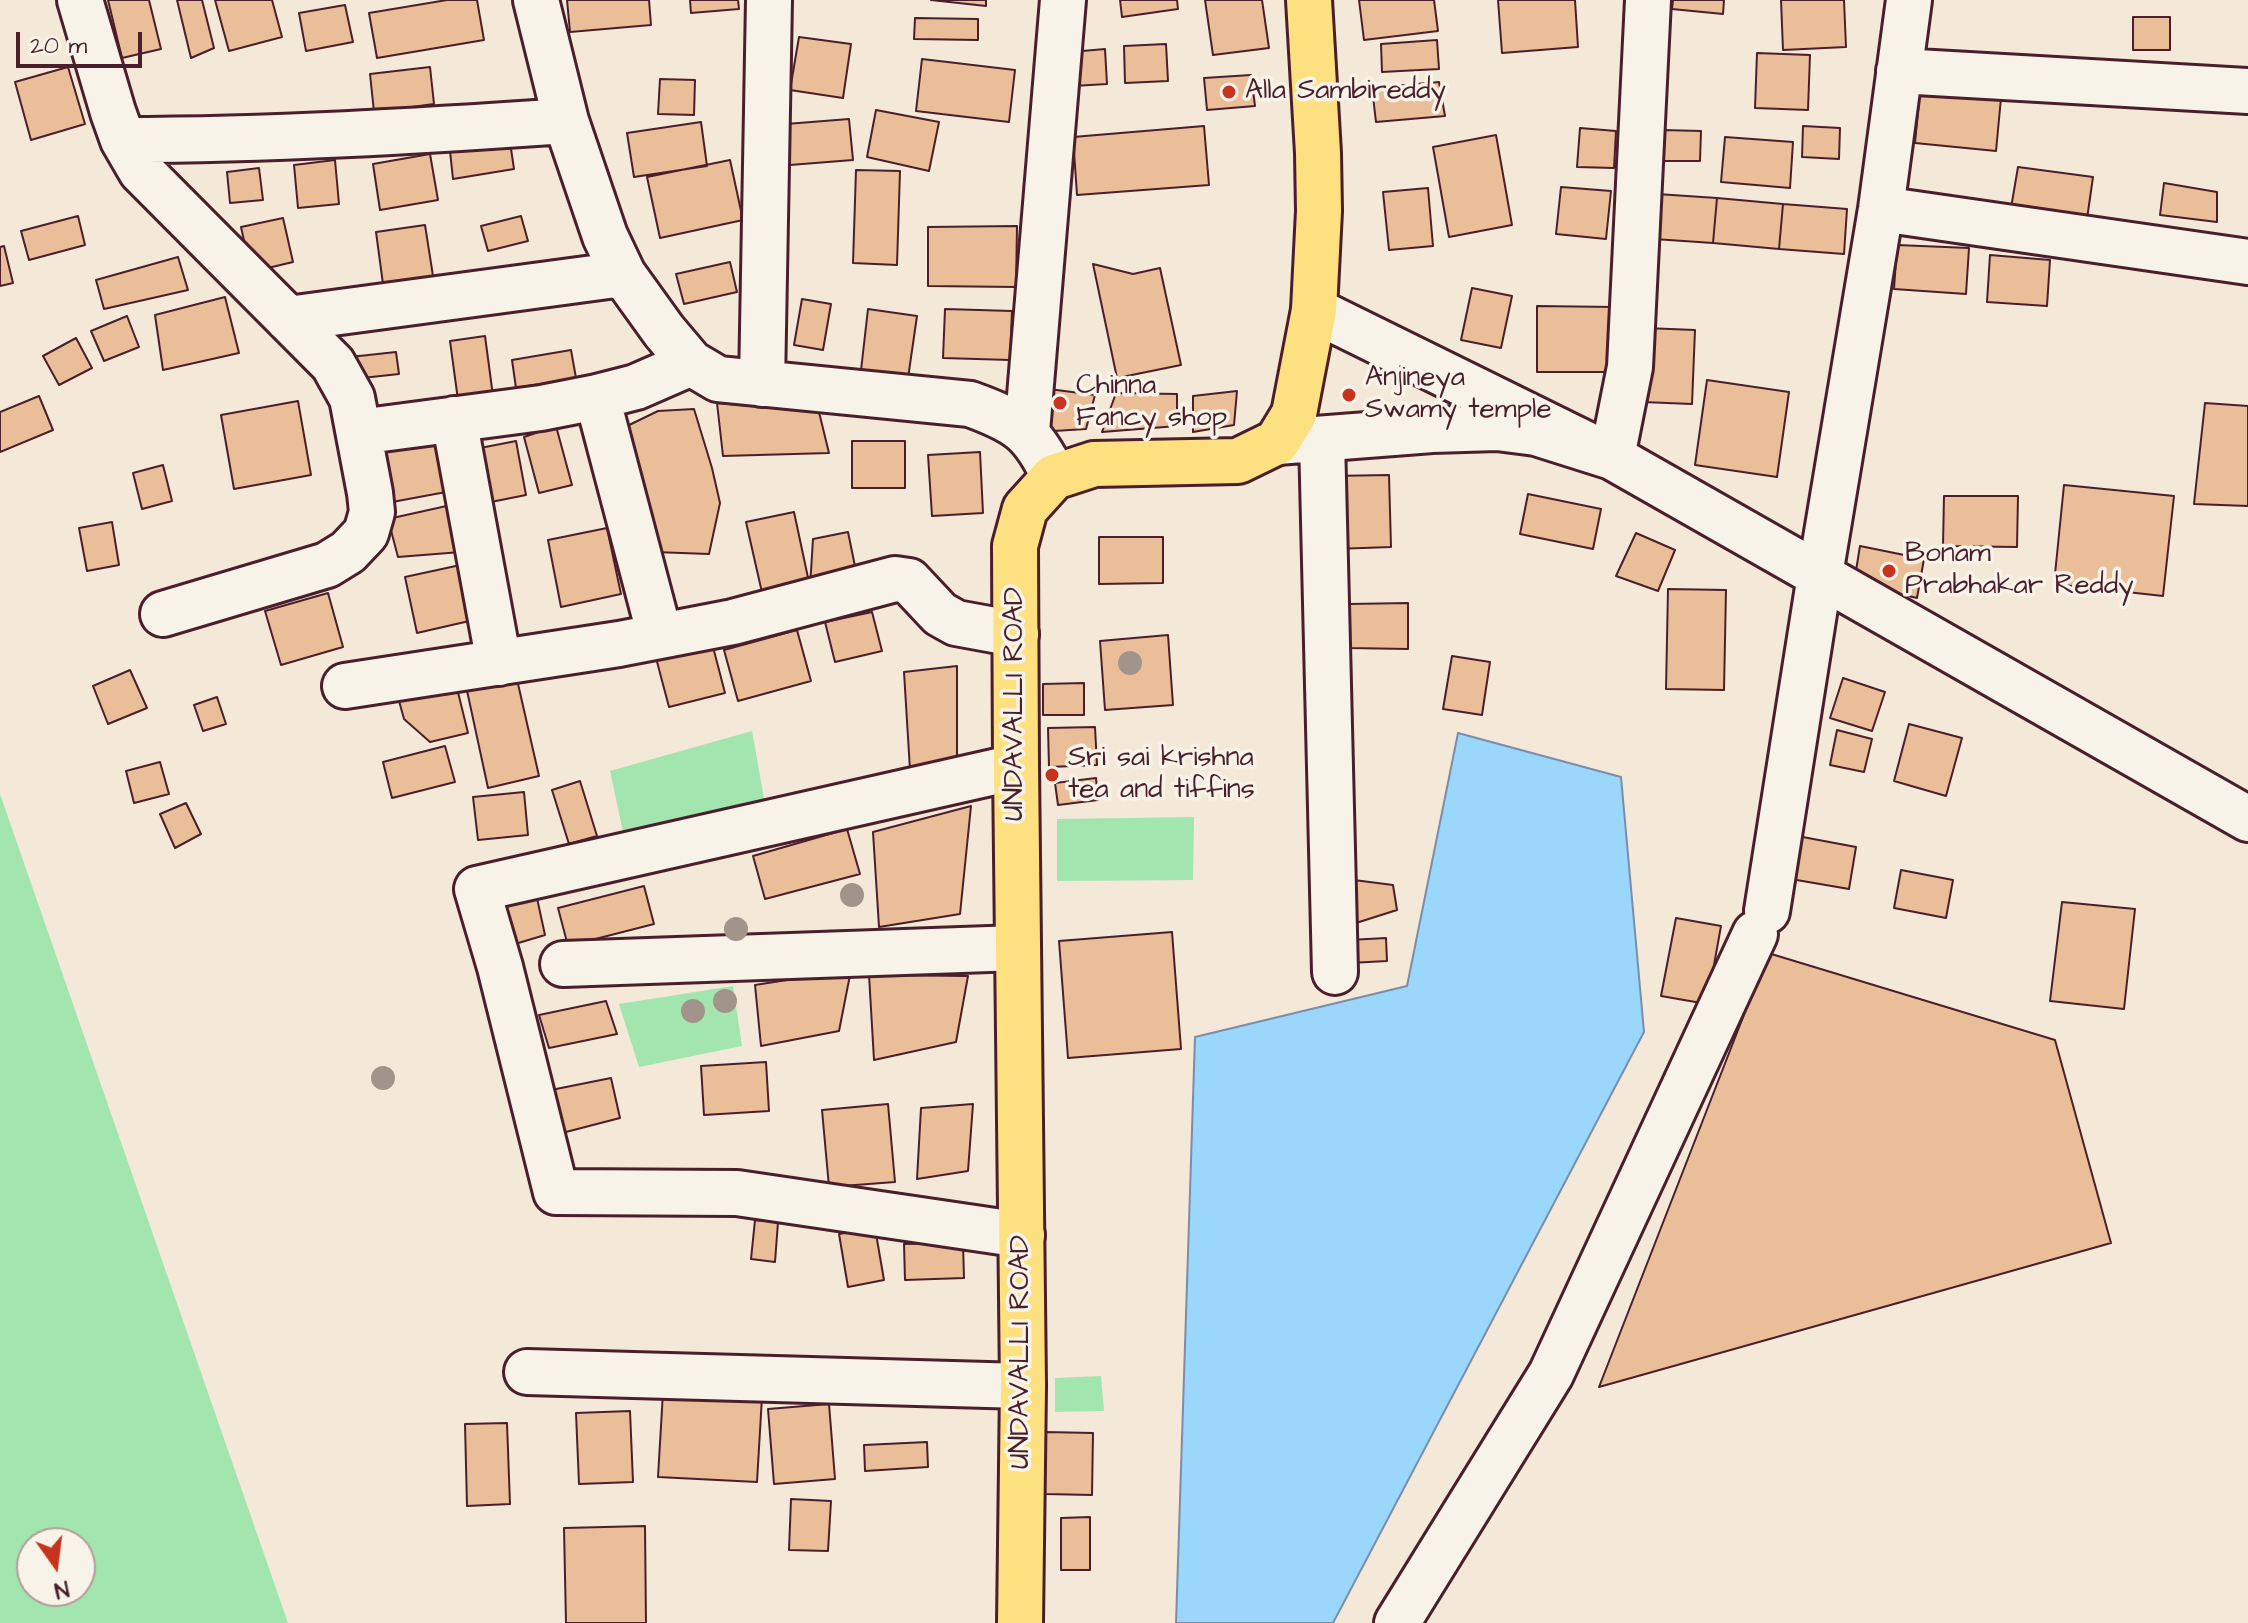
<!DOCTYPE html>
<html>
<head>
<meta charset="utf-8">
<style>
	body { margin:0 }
	#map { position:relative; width:2248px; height:1623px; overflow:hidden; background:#f4e8d8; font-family:"Architects Daughter",sans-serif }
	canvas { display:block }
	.north { position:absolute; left:16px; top:1527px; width:80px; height:80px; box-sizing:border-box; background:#f7f3e8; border:2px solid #b29e9c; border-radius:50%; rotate:166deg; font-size:22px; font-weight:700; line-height:32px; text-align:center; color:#4a1f2b }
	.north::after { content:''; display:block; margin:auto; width:28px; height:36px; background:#c8321e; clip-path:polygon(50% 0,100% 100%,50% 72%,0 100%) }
	.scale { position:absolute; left:16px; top:32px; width:126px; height:36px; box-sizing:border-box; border:4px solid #4a1f2b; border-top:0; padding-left:10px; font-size:24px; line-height:28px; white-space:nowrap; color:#4a1f2b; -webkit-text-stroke:6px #f7f3e8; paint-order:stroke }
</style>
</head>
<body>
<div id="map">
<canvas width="2248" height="1623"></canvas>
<div class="north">N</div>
<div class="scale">20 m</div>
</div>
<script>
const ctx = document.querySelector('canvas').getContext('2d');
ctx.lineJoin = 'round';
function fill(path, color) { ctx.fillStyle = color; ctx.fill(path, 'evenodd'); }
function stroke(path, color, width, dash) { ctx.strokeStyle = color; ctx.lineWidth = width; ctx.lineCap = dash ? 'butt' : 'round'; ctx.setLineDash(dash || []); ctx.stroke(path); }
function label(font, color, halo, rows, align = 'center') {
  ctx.font = font + ' "Architects Daughter",sans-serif'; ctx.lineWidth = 7; ctx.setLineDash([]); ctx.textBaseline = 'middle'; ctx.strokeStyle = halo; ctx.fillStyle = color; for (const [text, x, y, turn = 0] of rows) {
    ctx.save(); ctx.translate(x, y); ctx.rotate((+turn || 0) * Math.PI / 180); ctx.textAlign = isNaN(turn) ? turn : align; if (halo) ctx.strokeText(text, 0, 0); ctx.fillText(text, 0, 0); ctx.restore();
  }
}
fill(new Path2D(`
	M752,731L765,804L625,841L610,771Z
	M0,794L288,1623H0ZM32,1543H80V1591H32Z
	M1194,817L1193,880L1057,881V819Z
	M733,986L742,1046L639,1067L619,1004Z
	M1101,1376L1104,1411L1055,1412V1378Z`), '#a3e5af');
const water = new Path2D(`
	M1458,733L1621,777L1644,1032L1333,1623H1176L1195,1037L1407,986Z`);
fill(water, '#9bd6fb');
stroke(water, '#7b8da8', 2);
const building = new Path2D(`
	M108,0H149L161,49L122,58Z
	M177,0H202L214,48L191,58Z
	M215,0H272L282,37L229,51Z
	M447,0H477L484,40L377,58L369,13Z
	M567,0H649L651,25L570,32Z
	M690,0H738L739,9L691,13Z
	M931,0H986V6Z
	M1120,0H1177L1178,9L1122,17Z
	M1205,0H1262L1269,48L1213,55Z
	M1359,0H1434L1438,31L1364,40Z
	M1498,0H1575L1578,47L1502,53Z
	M1673,0H1724L1723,14L1672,9Z
	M1781,0H1844L1846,47L1783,50Z
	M345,5L353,42L306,51L299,13Z
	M2133,17H2170V50H2133Z
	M915,18L978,19V40L914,39Z
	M799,37L851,44L843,98L790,90Z
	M1437,40L1439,69L1382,72L1381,44Z
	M1166,44L1168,81L1125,83L1124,46Z
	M1105,49L1107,84L1073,86L1071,52Z
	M1757,53L1810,55L1808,110L1755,108Z
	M922,59L1015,70L1009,122L916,111Z
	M68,67L85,124L31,140L15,82Z
	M430,67L434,104L374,112L370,74Z
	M1251,75L1255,106L1207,110L1204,78Z
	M660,79L695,80L694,115L658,114Z
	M1439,82L1445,116L1376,122L1372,88Z
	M1920,91L2001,98L1996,151L1915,143Z
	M876,110L939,122L929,171L867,157Z
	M849,119L853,160L790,165L786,124Z
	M701,122L707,166L634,177L627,133Z
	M1204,126L1209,185L1077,195L1073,137Z
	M1803,126L1840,128L1839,159L1802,157Z
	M1580,128L1616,131L1614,168L1577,167Z
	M1663,130L1701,131L1700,161H1662Z
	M1496,135L1512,225L1449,237L1433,147Z
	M1725,137L1793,142L1790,188L1721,182Z
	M510,142L514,169L453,179L450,151Z
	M430,154L438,200L380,210L373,164Z
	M335,160L339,204L298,208L294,165Z
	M730,160L743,220L660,238L647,177Z
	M2018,167L2093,177L2087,219L2011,208Z
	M259,168L263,200L230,203L227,172Z
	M856,170L900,171L897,265L853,263Z
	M2164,183L2217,192V222L2160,215Z
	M1561,187L1611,191L1606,239L1556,234Z
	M1428,188L1433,246L1389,250L1383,192Z
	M1657,194L1717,198L1713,243L1654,239Z
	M1717,198L1783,204L1779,249L1713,243Z
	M1783,204L1847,209L1844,254L1779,249Z
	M78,216L85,245L29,260L21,231Z
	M521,216L528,241L488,251L481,226Z
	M283,218L293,262L251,272L241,227Z
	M425,225L433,276L383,284L376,232Z
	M1017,226L1016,287L928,286V227Z
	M1897,245L1969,248L1966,294L1894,289Z
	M4,246L13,283L0,286V247Z
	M1990,255L2050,260L2047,306L1987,302Z
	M178,257L188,290L104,309L96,280Z
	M730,262L737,292L684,304L676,274Z
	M1093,264L1133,274L1160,268L1181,365L1117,378Z
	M1472,288L1512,296L1501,348L1461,340Z
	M225,297L239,353L163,370L155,315Z
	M802,299L831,304L823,350L794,345Z
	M1537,306L1614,307L1613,372H1537Z
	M868,309L917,316L907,385L860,379Z
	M945,309L1012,311L1010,360L943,358Z
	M127,316L139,347L104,361L91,331Z
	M1645,328L1695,330L1692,404L1642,402Z
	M485,336L493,396L458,400L450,341Z
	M76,338L92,368L59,385L43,356Z
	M571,350L576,378L516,388L512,360Z
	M396,352L399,374L353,379L350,357Z
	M1707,380L1789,392L1777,477L1695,465Z
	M1049,389L1095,395L1086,429L1038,432Z
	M1237,391L1234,425L1193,432V396Z
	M1116,393L1177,394V426L1102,432Z
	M39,396L53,430L0,452V412Z
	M298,401L311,475L234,489L221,415Z
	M717,403L819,412L829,453L723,456Z
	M2205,403L2248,406V506L2194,504Z
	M694,409L712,468L720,503L709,554L654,552L623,428L658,411Z
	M556,426L572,485L539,493L524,437Z
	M436,439L446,492L387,503L378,449Z
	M516,441L526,495L486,503L475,449Z
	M852,441H905V488H852Z
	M980,452L983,513L932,516L928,455Z
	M163,465L172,501L142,509L133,473Z
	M1389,475L1391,547L1334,549L1331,476Z
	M2064,485L2174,496L2163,596L2054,584Z
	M1528,494L1601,509L1593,549L1520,534Z
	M1944,496H2018L2017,547L1943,546Z
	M451,505L461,552L398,557L388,519Z
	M794,512L810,587L763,597L746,522Z
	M112,522L119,565L87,571L79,528Z
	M607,528L621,594L561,607L548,540Z
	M848,532L857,576L810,587L813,539Z
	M1636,533L1675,550L1658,591L1616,576Z
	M1099,537H1163V583L1099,584Z
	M1860,546L1924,559L1917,598L1854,583Z
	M465,564L478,619L417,633L405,577Z
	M1668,589L1726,590L1724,690L1666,689Z
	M328,593L343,647L281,665L265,611Z
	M1408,603V649L1349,648V604Z
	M872,612L882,651L835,662L825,622Z
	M797,630L811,681L738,701L724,650Z
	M1168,635L1173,705L1105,710L1100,641Z
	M712,643L725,693L669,707L656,658Z
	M1452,656L1490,662L1482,715L1443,709Z
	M957,666V760L910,770L904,672Z
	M130,670L147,708L108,724L93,686Z
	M516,675L539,776L488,788L466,686Z
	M1843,678L1885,692L1872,731L1830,718Z
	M1084,683V715H1043V684Z
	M456,684L468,733L430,742L404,719L396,690Z
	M217,697L226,724L203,731L194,705Z
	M1909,724L1962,738L1946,796L1894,781Z
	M1095,727L1097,765L1049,767L1048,728Z
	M1837,730L1872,739L1864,772L1830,765Z
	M445,746L455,782L392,798L383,762Z
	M160,762L169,794L134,803L126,771Z
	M1096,778L1098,800L1058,805L1055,783Z
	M580,781L597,836L569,844L552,790Z
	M524,792L528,835L478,840L473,797Z
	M186,803L201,834L175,848L160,814Z
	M971,806L960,914L879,927L873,832Z
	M847,829L860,874L765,899L753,856Z
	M1792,835L1856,847L1849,889L1785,878Z
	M1901,870L1953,880L1946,918L1894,908Z
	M1346,879L1393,885L1397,910L1356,923Z
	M644,886L654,924L568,946L558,908Z
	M535,889L545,935L505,947L491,904Z
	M2062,902L2135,909L2124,1009L2050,1001Z
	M1676,918L1721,926L1707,1004L1661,996Z
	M1172,932L1181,1049L1068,1058L1059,941Z
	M1386,938L1387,961L1350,963L1349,940Z
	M1768,953L2055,1040L2111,1243L1599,1387Z
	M851,970L839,1031L761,1046L755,985Z
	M869,975L968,976L956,1042L874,1060Z
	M606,1001L617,1034L549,1048L539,1015Z
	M766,1062L769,1111L704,1115L701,1066Z
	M611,1078L620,1118L562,1133L551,1090Z
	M888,1104L895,1182L829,1187L822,1110Z
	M973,1104L968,1171L917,1179L921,1108Z
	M755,1220L778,1222L775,1262L751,1259Z
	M875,1228L884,1280L848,1287L839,1234Z
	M963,1243L964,1278L905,1280L904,1244Z
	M663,1392L762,1397L757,1482L658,1477Z
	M829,1404L835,1479L774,1484L768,1409Z
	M630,1411L633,1482L579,1484L576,1413Z
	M507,1423L510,1504L467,1506L465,1424Z
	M1045,1432L1093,1433L1092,1495L1045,1494Z
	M927,1442L928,1467L865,1471L864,1445Z
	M791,1499L831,1501L828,1551L789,1550Z
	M1090,1517V1570H1061V1518Z
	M645,1526L646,1623H566L564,1528Z`);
fill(building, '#e9be99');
stroke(building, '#4a1f2b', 2);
const street = new Path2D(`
	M80,0L113,112L123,140L141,171L333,364L352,398L370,493L372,512L366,533L348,552L327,565L163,614
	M536,0L566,121L605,236L623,274L664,331L691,363L718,379L970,404C1017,421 1033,431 1054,477
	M1899,71L2248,91
	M123,140C271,140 419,131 566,121
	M1881,209L2248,262
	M1314,310L1612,457L1630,367L1648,0
	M288,319L623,274
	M762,384L769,0
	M597,397L660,636
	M454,419L499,663
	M359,432L541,408L597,397L636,387L691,363
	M1027,432L1063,0
	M1322,439L1335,972
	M1277,442L1432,430L1497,428L1536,433L1612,457L2248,819
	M345,686L619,644L733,622L895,579L909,581L940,614L956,623L1016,634
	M1016,767L477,889L500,967L556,1192L737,1193L1022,1235
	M1767,911L1820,575L1881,209L1909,0
	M563,964L1018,948
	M527,1372L1023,1386
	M1397,1623L1551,1374L1755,934`);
const primary = new Path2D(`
	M1020,1623L1023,1386L1016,767L1015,546L1025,509L1054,477L1094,464L1238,461L1277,442L1294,414L1314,310L1319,211L1318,153L1309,0`);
stroke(street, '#4a1f2b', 50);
stroke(primary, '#4a1f2b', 50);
stroke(street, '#f7f3e8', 44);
stroke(primary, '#fde080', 44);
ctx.fillStyle = '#a3948b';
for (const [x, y] of [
	[1130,663],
	[852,895],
	[736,929],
	[725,1001],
	[693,1011],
	[383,1078]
]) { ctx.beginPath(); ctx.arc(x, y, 12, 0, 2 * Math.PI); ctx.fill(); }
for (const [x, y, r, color] of [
	[1229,92,8,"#c8321e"],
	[1349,395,8,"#c8321e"],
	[1060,403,8,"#c8321e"],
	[1889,571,8,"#c8321e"],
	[1052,775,8,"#c8321e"]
]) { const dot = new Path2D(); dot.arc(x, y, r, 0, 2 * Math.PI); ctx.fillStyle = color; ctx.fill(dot); stroke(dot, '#f7f3e8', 3); }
label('28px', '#4a1f2b', '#f7f3e8', [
	["Alla Sambireddy",1245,92],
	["Anjineya",1365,379],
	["Swamy temple",1365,411],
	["Chinna",1076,387],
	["Fancy shop",1076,419],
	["Bonam",1905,555],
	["Prabhakar Reddy",1905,587],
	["Sri sai krishna",1068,759],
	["tea and tiffins",1068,791]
], 'left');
label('28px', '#4a1f2b', '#f7f3e8', [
	["UNDAVALLI ROAD",1016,704,-90],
	["UNDAVALLI ROAD",1022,1352,-90]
]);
</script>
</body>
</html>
